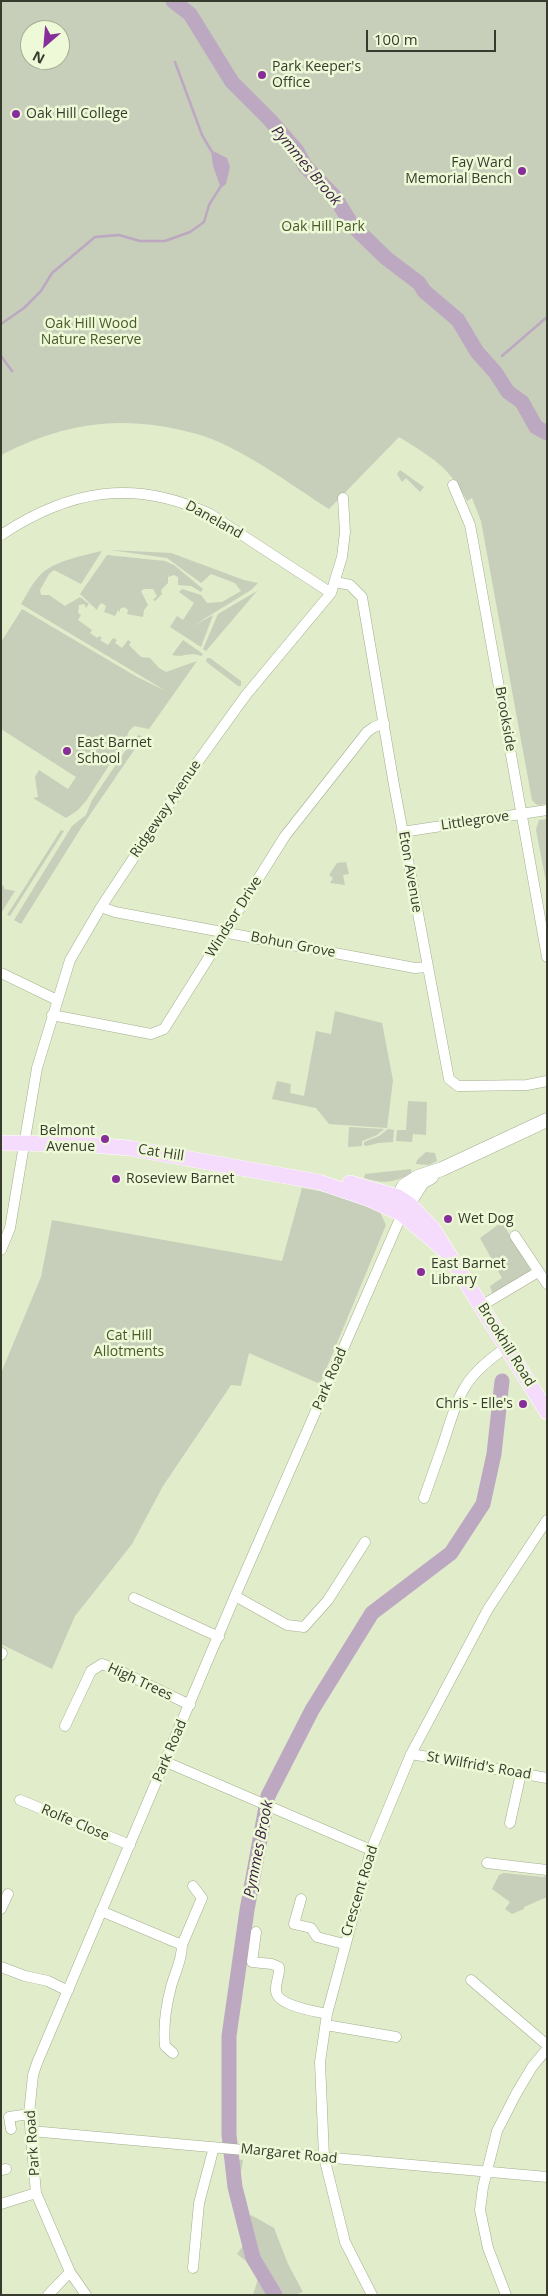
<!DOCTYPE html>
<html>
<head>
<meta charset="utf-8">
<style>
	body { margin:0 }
	#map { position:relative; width:548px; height:2296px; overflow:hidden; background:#e0ecca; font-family:"Open Sans",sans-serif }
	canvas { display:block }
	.frame { position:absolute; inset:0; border:2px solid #373b2e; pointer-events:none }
	.north { position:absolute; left:20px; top:20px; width:50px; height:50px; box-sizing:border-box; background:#edf9d7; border:1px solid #a4ad93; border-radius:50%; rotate:207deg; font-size:14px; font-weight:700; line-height:20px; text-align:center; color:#373b2e }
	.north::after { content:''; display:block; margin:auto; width:18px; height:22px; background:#872e9a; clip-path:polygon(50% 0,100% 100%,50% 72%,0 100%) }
	.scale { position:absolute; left:366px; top:30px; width:130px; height:22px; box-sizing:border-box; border:2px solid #373b2e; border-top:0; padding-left:6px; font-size:15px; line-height:18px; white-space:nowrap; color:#373b2e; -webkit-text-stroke:4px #edf9d7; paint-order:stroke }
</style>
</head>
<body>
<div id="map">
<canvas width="548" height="2296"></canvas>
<div class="frame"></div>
<div class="north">N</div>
<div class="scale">100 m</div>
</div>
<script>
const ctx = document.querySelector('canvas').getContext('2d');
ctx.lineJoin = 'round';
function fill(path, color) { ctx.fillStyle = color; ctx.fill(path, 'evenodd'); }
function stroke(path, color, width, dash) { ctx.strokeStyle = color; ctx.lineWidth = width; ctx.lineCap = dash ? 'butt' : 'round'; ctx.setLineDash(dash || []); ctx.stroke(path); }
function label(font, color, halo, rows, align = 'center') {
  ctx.font = font + ' "Open Sans",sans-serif'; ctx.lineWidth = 5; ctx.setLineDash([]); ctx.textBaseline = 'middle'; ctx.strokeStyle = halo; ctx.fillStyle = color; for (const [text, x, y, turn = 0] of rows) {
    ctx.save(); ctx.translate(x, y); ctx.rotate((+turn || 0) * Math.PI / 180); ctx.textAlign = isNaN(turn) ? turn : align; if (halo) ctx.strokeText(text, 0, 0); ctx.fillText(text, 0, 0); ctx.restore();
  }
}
fill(new Path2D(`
	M1,1H547V804L537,805L532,800L481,521L472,498L467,501C448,465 432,458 399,437L329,509C293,486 238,445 197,434C125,414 67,421 1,455ZM30,30H60V60H30Z
	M400,470L424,487L420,492L406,478L402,482L397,474Z
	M110,550L171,553L244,580L258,583L251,590L191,627L213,615L201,647L170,627L177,616L183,620L194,603L179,592L182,589L201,595L207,603L222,602L241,591L235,583L211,574L201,583L167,558Z
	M102,551L81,584L54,570L49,574L40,590L41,595H49L65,606L80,597L89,604L86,608L84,604L79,605L78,613L81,615L78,620L92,630L90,633L97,638L99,636L102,638L100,640L108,645L113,638L117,640L115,643L122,648L128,640L131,642L129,645L141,657L150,658L159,668L166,672L197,661L149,729L134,726L129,731L126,739L86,801L78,810L66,818L33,798L38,797L35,777L39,770L68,789L76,777L1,729V642L22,609L137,677L166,691L21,604C27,594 33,582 41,574C54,561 85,555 102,551Z
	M107,555L165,561L174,565L203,589L201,592L191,586L178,585V577L174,575L168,577V583L161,590L162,594L155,601L153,600L157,596L153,589H144L141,591L148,605L144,610L143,617L127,614L128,610L124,607L120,609V612L118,610L115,616L104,612L106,606L102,603L99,605L97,610L80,594Z
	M257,591L206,651L203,649L218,614Z
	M183,640L203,654L201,656C190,651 183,658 172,655Z
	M207,658H210L241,681V686H238L209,664L206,661Z
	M139,735L143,737L81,828L21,924L14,920L72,826L86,815L92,800L134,738Z
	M547,819V887L536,830L539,820Z
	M61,830L64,831L10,916L7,915Z
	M346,862L349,874L343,875L345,885L330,883L333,878L329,875L337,863Z
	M1,885L4,886V889L15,891L1,913Z
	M335,1011L382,1023L393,1080L387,1128L329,1124L316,1108L272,1099L277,1081L291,1084L290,1093L304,1096L316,1031L331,1034Z
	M408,1101L427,1102L426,1135L413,1134L412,1142L396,1141L397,1130H406Z
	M349,1127L384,1129L377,1135L362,1141V1146L348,1147Z
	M388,1129L394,1130L393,1142L378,1143L367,1146L364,1145V1142L379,1136Z
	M426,1152L435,1153L437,1161L429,1165L416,1164L417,1160Z
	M411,1169V1174C391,1183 385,1184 364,1178L365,1174Z
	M302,1188L331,1193L379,1210L386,1225L320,1384L249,1353L241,1386L231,1385L163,1486L132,1544L75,1616L52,1669L1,1644V1373L41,1277L52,1220L282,1261Z
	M502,1222L533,1274L494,1298L490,1286L502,1278L480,1238Z
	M504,1873L543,1877L547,1876V1897L524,1907V1909L512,1914L505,1909L510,1902L492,1889L499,1875Z
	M229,2158L243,2160L237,2196L230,2194L228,2179Z
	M251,2215L274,2228L288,2264L303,2292L294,2295H253L258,2279V2270L237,2254L250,2236L245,2222Z`), '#c7ceba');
fill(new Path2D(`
	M211,150L227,158L230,167L226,184L221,188L213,166Z`), '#bda8c2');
stroke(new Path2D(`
	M175,62L202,135L212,152
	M1,324L24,308L41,291L52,273L95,237L119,235L140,241H165L190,232L204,222L209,205L221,186
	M1,356L12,371
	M502,356L547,317`), '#bda8c2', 2.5);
stroke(new Path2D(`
	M173,1L190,14L232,82L270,120L297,151L305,166L335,197L352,225L386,258L419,283L424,291L458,320L477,352L495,372L508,392L522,402L536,427L547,433
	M275,2295L253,2258L235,2187L229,2135V2036L247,1910L268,1796L312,1710L372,1613L451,1553L483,1504L494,1454L502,1381`), '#bda8c2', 15);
const minor = new Path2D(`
	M453,485L470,525L473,541L547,957
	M1,535C69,490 134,478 210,514L331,593
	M336,582L350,585L362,597L394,785L449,1079L458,1086H463L527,1085L547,1081
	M402,832L547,810
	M101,907L115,912L415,968L427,967
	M1,973L57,1000
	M52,1015L151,1034L164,1029L285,836L367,732L374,727L384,723
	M515,1236L547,1284
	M1,1250L10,1228L37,1068L70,960L101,907L194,767L246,695L331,593L342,557L345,532L343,498
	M481,1306L538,1272
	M424,1498C430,1481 436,1464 442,1447C459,1396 460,1379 507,1347
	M235,1596L287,1625L304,1627L328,1600L365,1542
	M134,1598L219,1637
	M1,1655L2,1653
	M65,1726L91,1671L102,1664L120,1671L190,1705
	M411,1754L547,1778
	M166,1762L371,1850
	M20,1800L130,1845
	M510,1823L521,1773
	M487,1863L547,1870
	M301,1899L294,1924L311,1928L317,1937L344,1944
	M1,1909L8,1894
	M101,1911L182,1945C182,1961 175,1972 171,1987C166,2006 163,2026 165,2046L173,2053
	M256,1932L252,1962L272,1964L279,1967C280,1976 275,1983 276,1991C277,2006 315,2011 327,2014
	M182,1945L202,1898L193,1886
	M1,1967L25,1976L48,1981L68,1991
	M471,1980L547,2045
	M326,2025L396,2037
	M11,2129L9,2117L29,2114
	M31,2131L547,2177
	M1,2170L6,2169
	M1,2204L36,2193
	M193,2268L199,2203L214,2147
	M48,2295L70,2272
	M86,2295L70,2272L36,2193L29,2114L33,2075L37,2063L235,1596L402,1214
	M372,2295L345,2242L324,2157L320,2062L327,2014L371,1850L411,1754L488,1609L547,1520
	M506,2295L488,2248L480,2210L483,2187L497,2131L516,2094L532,2067L547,2049`);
const secondary = new Path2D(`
	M401,1208L398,1197L404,1186L418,1177L442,1169L547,1120
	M403,1212L422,1182L431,1177`);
const primary = new Path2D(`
	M1,1143L80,1144L129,1148L319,1182L369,1199L402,1214L448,1253
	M350,1183L398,1197L409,1204L433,1229L547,1412`);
stroke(minor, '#a2ae8e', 11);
stroke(secondary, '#a2ae8e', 15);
stroke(primary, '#fff', 16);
stroke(minor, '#fff', 10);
stroke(secondary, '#fff', 14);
stroke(primary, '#f6dcfc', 15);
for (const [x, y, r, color] of [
	[262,75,5,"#872e9a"],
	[16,114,5,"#872e9a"],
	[522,171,5,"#872e9a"],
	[67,751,5,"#872e9a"],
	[105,1139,5,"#872e9a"],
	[116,1179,5,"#872e9a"],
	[448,1219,5,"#872e9a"],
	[421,1272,5,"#872e9a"],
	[523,1404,5,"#872e9a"]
]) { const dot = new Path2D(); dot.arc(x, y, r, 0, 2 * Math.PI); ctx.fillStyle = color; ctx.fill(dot); stroke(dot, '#edf9d7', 2); }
label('14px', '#373b2e', '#edf9d7', [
	["Park Keeper's",272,67],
	["Office",272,83],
	["Oak Hill College",26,114],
	["Fay Ward",512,163,"right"],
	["Memorial Bench",512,179,"right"],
	["East Barnet",77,743],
	["School",77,759],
	["Belmont",95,1131,"right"],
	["Avenue",95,1147,"right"],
	["Roseview Barnet",126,1179],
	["Wet Dog",458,1219],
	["East Barnet",431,1264],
	["Library",431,1280],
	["Chris - Elle's",513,1404,"right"]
], 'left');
label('14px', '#4a5929', '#edf9d7', [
	["Oak Hill Park",323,227],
	["Oak Hill Wood",91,324],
	["Nature Reserve",91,340],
	["Cat Hill",129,1336],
	["Allotments",129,1352]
]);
label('14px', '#373b2e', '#edf9d7', [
	["Daneland",214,520,29],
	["Brookside",505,719,80],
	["Ridgeway Avenue",166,809,-56],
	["Littlegrove",475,821,-8],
	["Eton Avenue",410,872,80],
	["Windsor Drive",234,917,-58],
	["Bohun Grove",293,945,11],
	["Cat Hill",161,1153,9],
	["Brookhill Road",506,1345,58],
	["Park Road",330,1379,-67],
	["High Trees",140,1682,25],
	["Park Road",170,1751,-67],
	["St Wilfrid's Road",479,1766,10],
	["Rolfe Close",75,1823,23],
	["Crescent Road",360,1891,-73],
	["Park Road",33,2143,-94],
	["Margaret Road",289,2154,6]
]);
label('italic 15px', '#391c40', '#edf9d7', [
	["Pymmes Brook",306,166,50],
	["Pymmes Brook",259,1849,-79]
]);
</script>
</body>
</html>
